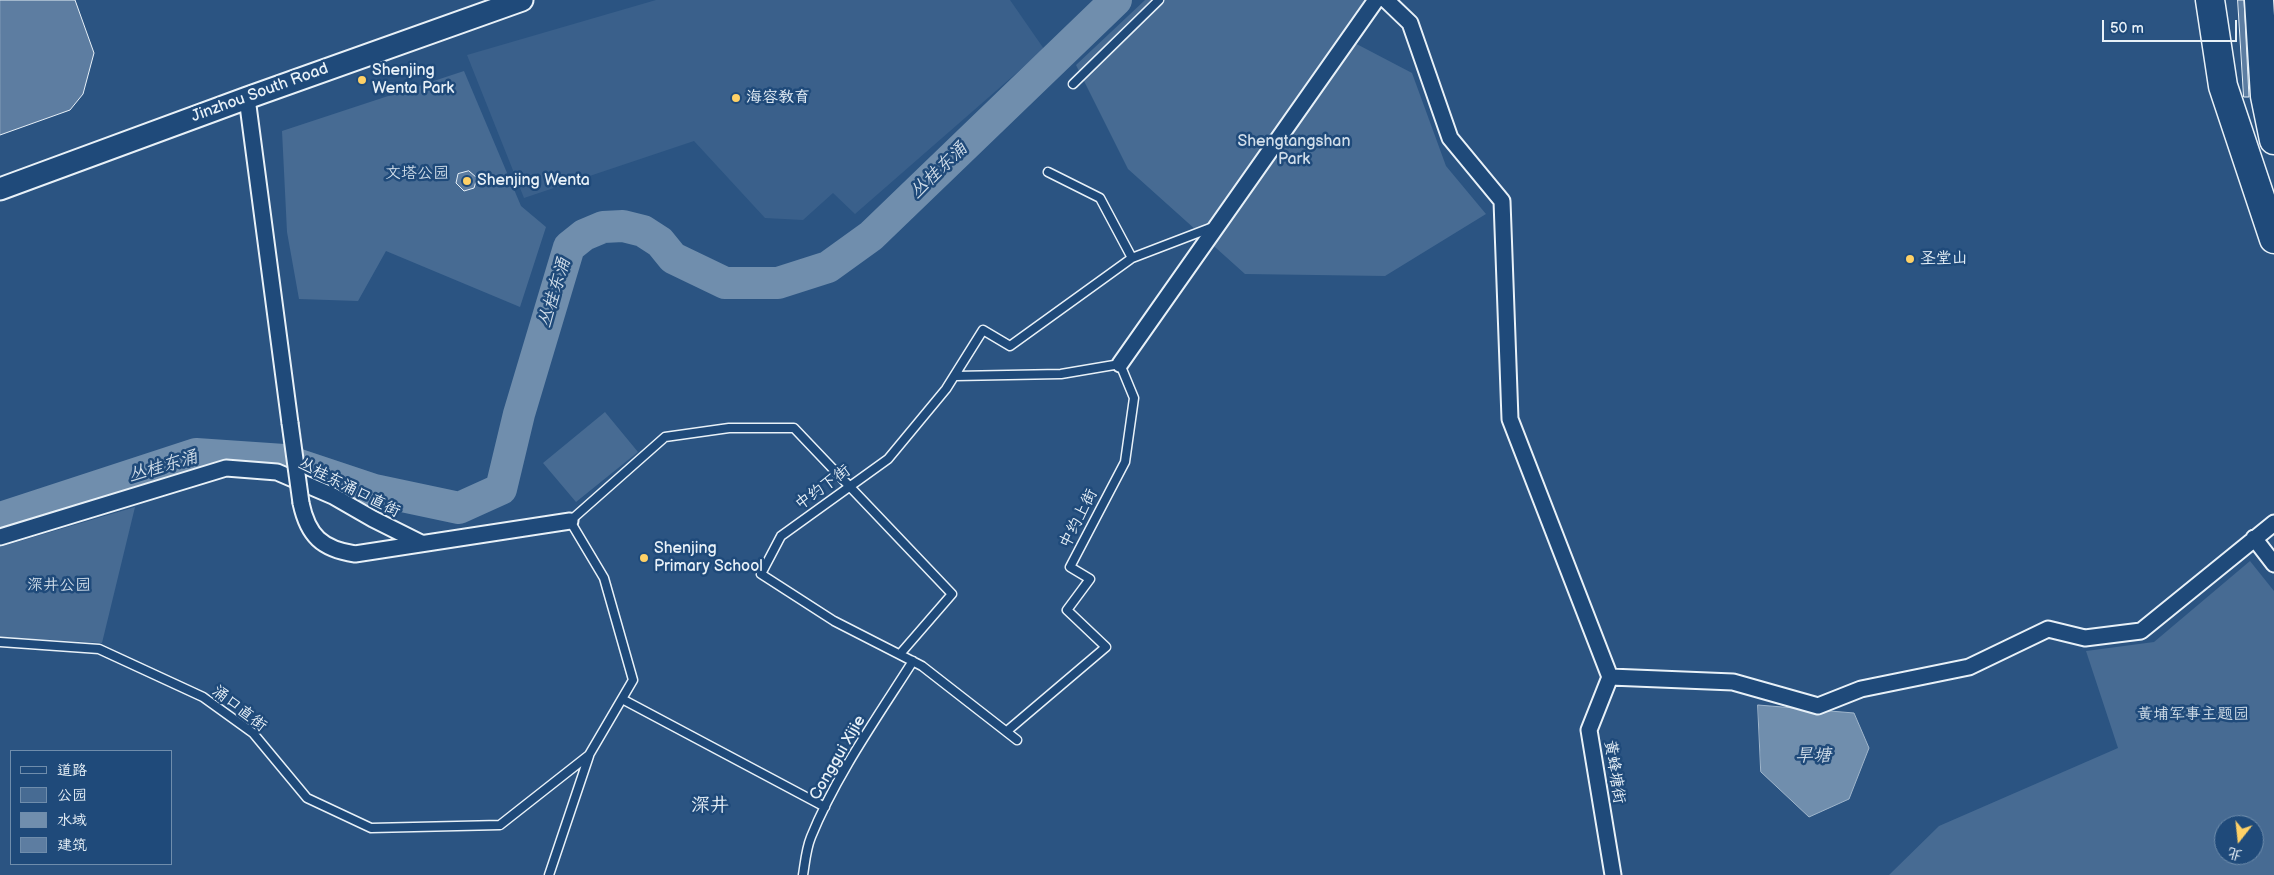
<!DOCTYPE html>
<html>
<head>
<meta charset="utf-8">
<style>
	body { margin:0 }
	#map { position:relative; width:2274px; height:875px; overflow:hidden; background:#2b5482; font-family:"Balsamiq Sans","LXGW WenKai TC",sans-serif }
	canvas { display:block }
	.legend { position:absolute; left:10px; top:750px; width:162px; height:115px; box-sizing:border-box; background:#1f4a7a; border:1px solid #6f8dac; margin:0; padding:6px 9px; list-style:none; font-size:15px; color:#e8f1f8 }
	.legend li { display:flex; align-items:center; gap:10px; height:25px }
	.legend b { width:25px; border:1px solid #6f8dac }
	.north { position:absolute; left:2214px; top:815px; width:50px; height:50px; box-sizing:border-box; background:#1f4a7a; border:1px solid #6f8dac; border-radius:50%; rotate:196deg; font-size:14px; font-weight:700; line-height:20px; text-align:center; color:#e8f1f8 }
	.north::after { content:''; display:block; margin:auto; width:18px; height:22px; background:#ffd166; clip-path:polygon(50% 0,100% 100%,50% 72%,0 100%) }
	.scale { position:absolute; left:2102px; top:20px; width:135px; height:22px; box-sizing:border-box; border:2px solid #e8f1f8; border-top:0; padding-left:6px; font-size:15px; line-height:18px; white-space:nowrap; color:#e8f1f8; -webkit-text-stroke:4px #1f4a7a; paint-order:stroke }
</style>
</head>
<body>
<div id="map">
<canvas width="2274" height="875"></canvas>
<ul class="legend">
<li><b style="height:6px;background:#1f4a7a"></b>道路</li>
<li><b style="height:14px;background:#476b93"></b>公园</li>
<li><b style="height:14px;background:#708ead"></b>水域</li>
<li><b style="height:14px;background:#5d7da1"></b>建筑</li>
</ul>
<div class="north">北</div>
<div class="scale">50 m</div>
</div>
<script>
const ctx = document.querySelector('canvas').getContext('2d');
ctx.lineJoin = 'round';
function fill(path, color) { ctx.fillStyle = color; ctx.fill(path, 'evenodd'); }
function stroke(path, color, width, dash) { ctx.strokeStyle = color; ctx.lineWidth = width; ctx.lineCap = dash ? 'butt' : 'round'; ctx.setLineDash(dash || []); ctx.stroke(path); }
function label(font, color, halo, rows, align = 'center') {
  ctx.font = font + ' "Balsamiq Sans","LXGW WenKai TC",sans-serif'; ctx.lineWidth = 5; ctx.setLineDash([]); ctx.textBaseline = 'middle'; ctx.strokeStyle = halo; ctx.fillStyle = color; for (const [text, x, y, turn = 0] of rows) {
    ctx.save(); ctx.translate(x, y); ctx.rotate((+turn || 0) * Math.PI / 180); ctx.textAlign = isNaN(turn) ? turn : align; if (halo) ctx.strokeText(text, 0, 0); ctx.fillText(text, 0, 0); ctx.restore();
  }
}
fill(new Path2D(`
	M656,0H1010L1044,49L855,214L833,193L803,220L765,218L694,141L524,198L467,55Z`), '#3a608b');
fill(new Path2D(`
	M1145,0H1371L1347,39L1412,73L1446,166L1486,214L1385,276L1245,274L1128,169L1076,65Z
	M464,71L521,206L546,227L520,307L386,251L358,301L299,299L287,232L282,131Z
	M605,412L638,452L576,502L543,463Z
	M135,507L102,643L0,637V547Z
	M2250,561L2274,591V875H1889L1939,826L2118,748L2086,651L2154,642ZM2224,825H2254V855H2224Z`), '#476b93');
const water = new Path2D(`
	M1758,705L1854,713L1869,748L1849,799L1809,817L1761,772Z`);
fill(water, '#708ead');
stroke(water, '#a0b6cb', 1);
stroke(new Path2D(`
	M0,518L196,454L284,460L374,490L459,508L501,489L519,414L569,247L584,235L603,227L623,226L643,231L660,242L673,258L725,283H778L828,267L871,236L1116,0`), '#708ead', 32);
const building = new Path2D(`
	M0,0H75L94,53L83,94L70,110L0,135Z
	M2238,0H2244L2249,97H2244Z
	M469,171L477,178L474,188L464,191L456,183L458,174Z`);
fill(building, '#5d7da1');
stroke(building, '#e8f1f8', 1);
const lane = new Path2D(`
	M1073,84L1159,0
	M1048,172L1100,198L1132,258L1213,227
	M955,376L1061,374L1120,364L1134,398L1125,462L1070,567L1090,579L1067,610L1106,647L1007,731
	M0,642L99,649L203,697L253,733L307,798L371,828L500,825L589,755L633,680L604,578L570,521L665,437L729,428H794L952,594L900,654
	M622,699L825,807
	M1017,740L922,666L834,621L761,574L781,536L888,459L946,389L983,330L1010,346L1132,258
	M549,875L589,756
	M803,875C805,863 806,849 811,837C835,777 878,716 913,661`);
const street = new Path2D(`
	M1386,0L1410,23L1450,138L1502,201L1510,419L1610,677
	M247,98L290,423
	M1120,364L1376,0
	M301,503C308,536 322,549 355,554L570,521
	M0,537L226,468L277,472L333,496L373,519L421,543
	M2254,538L2274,564
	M1610,677L1733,682L1818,706L1861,689L1969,667L2048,629L2085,638L2141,631L2274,523
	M1610,677L1589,730L1613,875`);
const secondary = new Path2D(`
	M0,189L247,98L522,0`);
const highway = new Path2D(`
	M2210,0L2223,86L2274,239
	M2259,0L2265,96L2274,140`);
stroke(lane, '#e8f1f8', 11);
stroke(street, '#e8f1f8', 19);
stroke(secondary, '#e8f1f8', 25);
stroke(highway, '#e8f1f8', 31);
stroke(lane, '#1f4a7a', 8);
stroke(street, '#1f4a7a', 15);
stroke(secondary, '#1f4a7a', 21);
stroke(highway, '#1f4a7a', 28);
const streetBridge = new Path2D(`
	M290,423L301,503`);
stroke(streetBridge, '#e8f1f8', 19, []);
stroke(streetBridge, '#1f4a7a', 15);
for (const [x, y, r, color] of [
	[362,80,5,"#ffd166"],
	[736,98,5,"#ffd166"],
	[467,181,5,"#ffd166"],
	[1910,259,5,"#ffd166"],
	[644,558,5,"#ffd166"]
]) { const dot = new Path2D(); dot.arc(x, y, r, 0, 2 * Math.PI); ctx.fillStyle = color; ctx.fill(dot); stroke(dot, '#1f4a7a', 2); }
label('16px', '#e8f1f8', '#1f4a7a', [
	["Shenjing",372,71],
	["Wenta Park",372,89],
	["海容教育",746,98],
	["Shenjing Wenta",477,181],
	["圣堂山",1920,259],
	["Shenjing",654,549],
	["Primary School",654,567]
], 'left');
label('16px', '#e8f1f8', '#1f4a7a', [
	["Jinzhou South Road",260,93,-20],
	["丛桂东涌口直街",349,488,27],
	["中约下街",823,488,-36],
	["中约上街",1079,519,-63],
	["涌口直街",239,709,38],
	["Conggui Xijie",838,758,-60],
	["黄蜂塘街",1614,772,81]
]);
label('16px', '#d0dde9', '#1f4a7a', [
	["Shengtangshan",1294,142],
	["Park",1294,160],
	["文塔公园",417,174],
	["深井公园",59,586],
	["黄埔军事主题园",2193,715]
]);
label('italic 18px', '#d0dde9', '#1f4a7a', [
	["丛桂东涌",939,171,-44],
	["丛桂东涌",555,293,-73],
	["丛桂东涌",163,467,-16],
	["旱塘",1813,756]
]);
label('19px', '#e8f1f8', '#1f4a7a', [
	["深井",710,806]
]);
</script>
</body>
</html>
